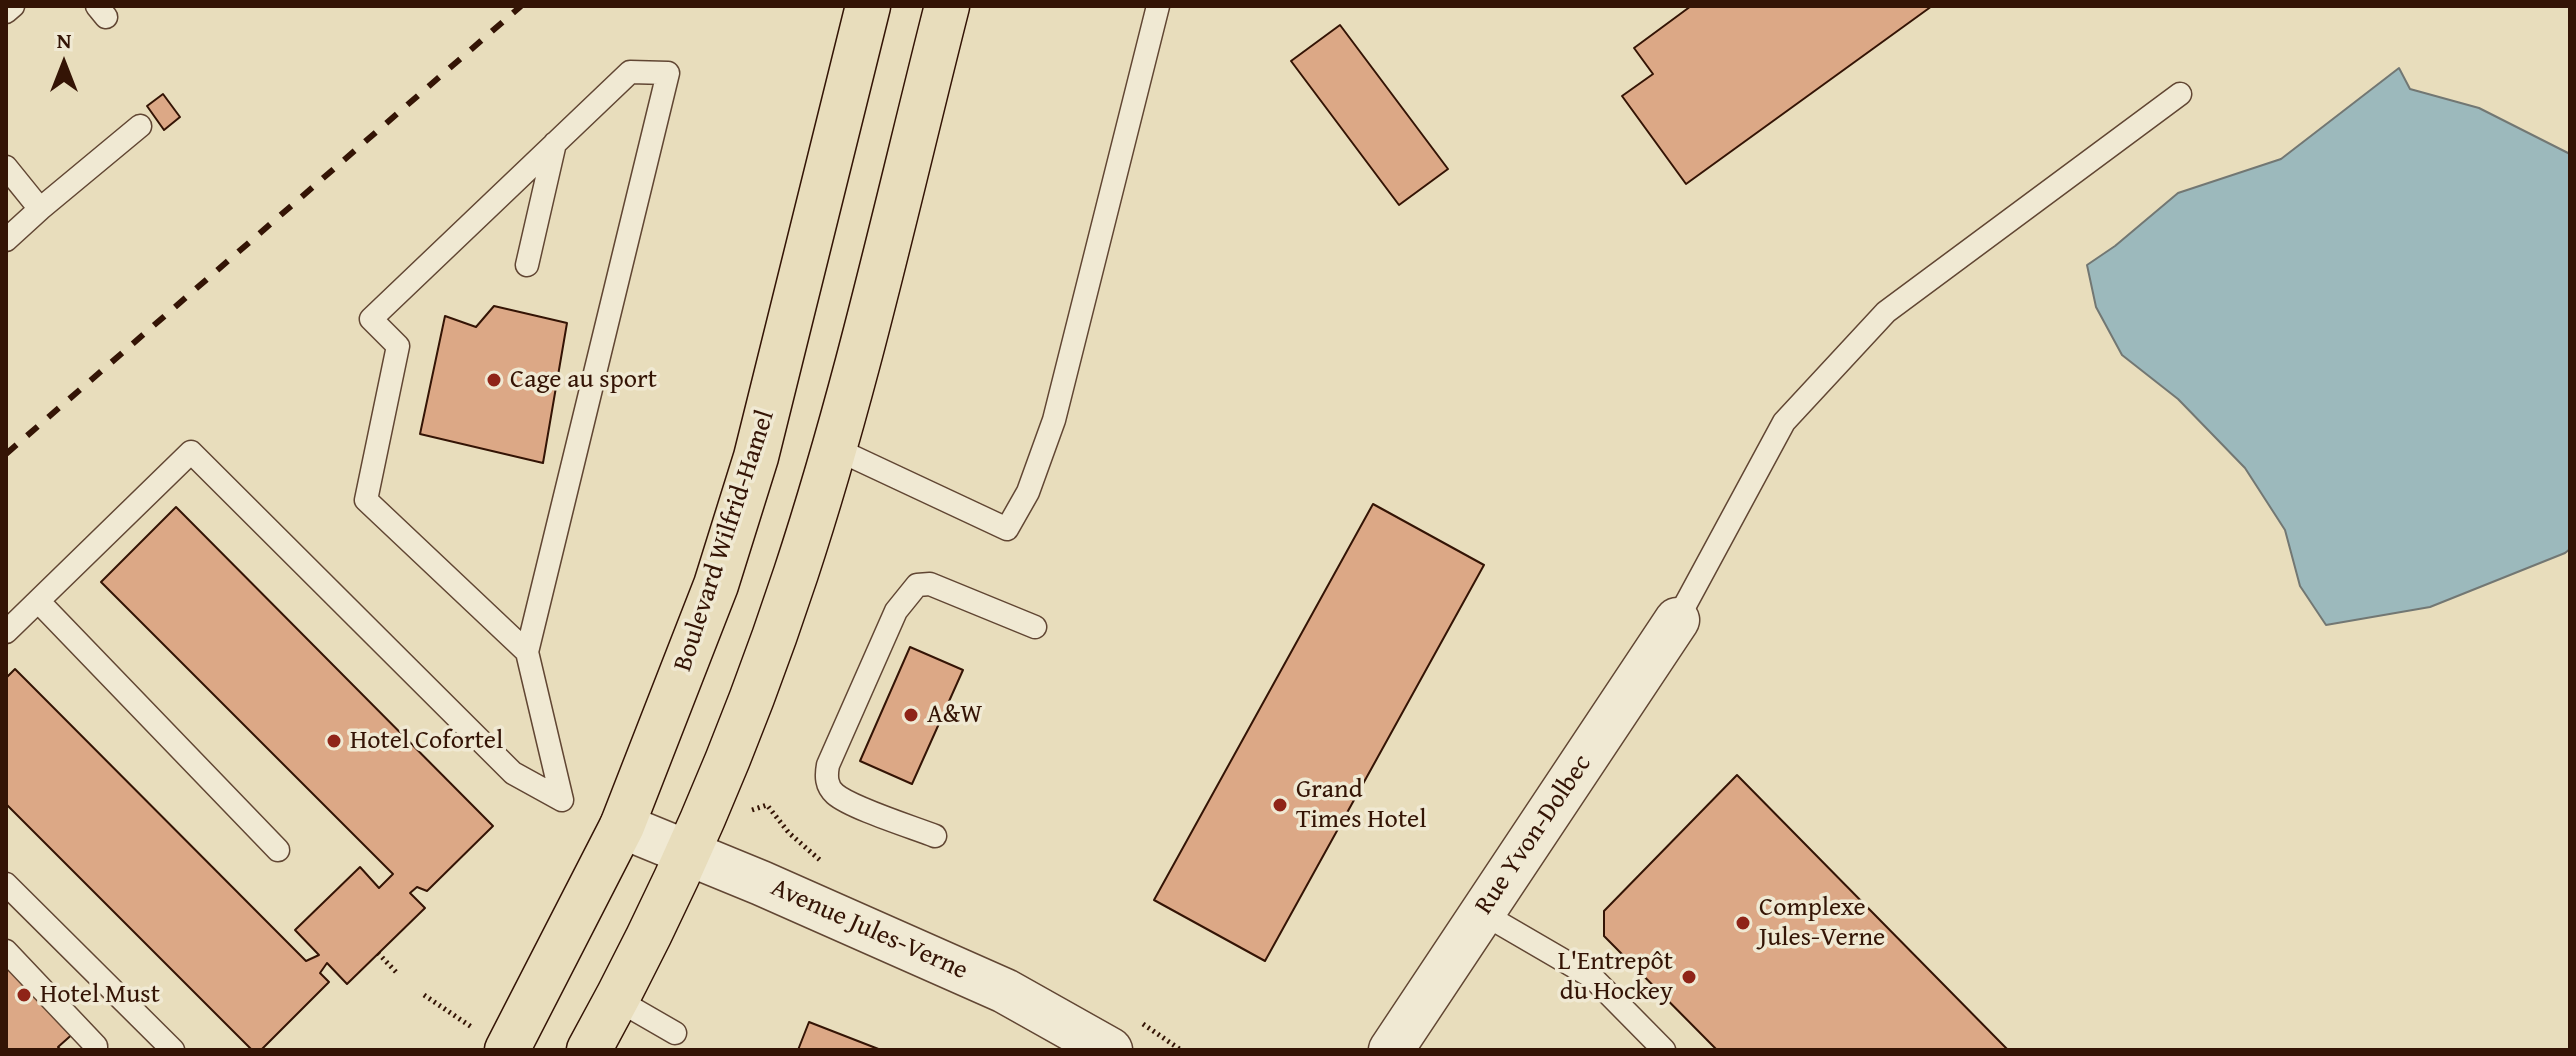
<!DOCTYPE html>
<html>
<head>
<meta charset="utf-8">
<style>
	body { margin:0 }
	#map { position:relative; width:2576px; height:1056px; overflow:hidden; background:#e8ddbc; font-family:"Gentium Book Plus",serif }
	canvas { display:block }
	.frame { position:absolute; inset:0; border:8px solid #341405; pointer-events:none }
	.north { position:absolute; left:24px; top:24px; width:80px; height:80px; -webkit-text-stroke:6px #f0e9d3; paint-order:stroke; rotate:0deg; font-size:22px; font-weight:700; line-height:32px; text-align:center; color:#341405 }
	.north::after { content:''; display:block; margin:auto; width:28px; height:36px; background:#341405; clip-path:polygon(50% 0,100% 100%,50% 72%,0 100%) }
</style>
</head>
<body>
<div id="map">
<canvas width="2576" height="1056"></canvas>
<div class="frame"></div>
<div class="north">N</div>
</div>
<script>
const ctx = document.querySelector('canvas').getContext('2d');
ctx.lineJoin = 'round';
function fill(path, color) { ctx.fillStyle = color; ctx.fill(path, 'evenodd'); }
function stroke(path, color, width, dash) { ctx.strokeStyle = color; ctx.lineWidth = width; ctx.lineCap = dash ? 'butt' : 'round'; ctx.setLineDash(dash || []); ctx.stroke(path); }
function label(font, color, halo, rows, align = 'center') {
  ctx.font = font + ' "Gentium Book Plus",serif'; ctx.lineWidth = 7; ctx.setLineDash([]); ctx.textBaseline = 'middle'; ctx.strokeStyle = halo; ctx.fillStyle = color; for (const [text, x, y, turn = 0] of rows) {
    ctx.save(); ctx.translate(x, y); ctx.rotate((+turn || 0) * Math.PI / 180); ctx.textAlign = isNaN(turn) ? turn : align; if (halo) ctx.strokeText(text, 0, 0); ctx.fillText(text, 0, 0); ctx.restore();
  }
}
const water = new Path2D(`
	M2399,68L2410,89L2479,108L2570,154V549L2565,553L2430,607L2326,625L2300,586L2285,530L2245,468L2178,399L2122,355L2096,307L2087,265L2115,246L2178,193L2281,159Z`);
fill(water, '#9cb9bc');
stroke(water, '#727773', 2);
const building = new Path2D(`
	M1691,6H1932L1686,184L1622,96L1653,74L1634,48Z
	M1340,25L1448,169L1399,205L1291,61Z
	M163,94L180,117L164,130L147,106Z
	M494,306L567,323L543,463L420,434L445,316L476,327Z
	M1373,504L1484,565L1265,961L1154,900Z
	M176,507L493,826L427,891L417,887L410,893L425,908L347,984L327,963L320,973L329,982L261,1050H252L6,804V678L15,669L306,961L319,955L295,930L360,867L379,888L393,874L101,582Z
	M910,647L963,670L912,784L860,761Z
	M1737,775L2008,1050H1717L1604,936V911Z
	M6,959L76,1031L58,1047L61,1050H6Z
	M809,1022L881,1050H798Z`);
fill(building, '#dca886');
stroke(building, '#341405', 2);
const service = new Path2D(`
	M97,6L106,17
	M6,12L13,6
	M6,167L40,209L6,240
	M40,209L140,126
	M527,265L555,143
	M834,448L1007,529L1028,492L1054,420L1158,6
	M38,601L191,452L513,773L562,800
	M1677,620L1784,422L1886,312L2180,94
	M6,632L38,601L278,850
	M527,652L366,500L398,346L371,319L630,72L668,73L527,652L562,800
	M935,836C912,827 851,808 835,794C826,786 826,776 828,765L896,611L917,585L930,584L1035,627
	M6,884L173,1050
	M1482,913L1592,977L1664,1050
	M6,951L96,1046V1050
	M616,999L675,1033`);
const minor = new Path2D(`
	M1391,1050L1677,620`);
const tertiary = new Path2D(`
	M622,826L761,883L1005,991L1110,1050`);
const primary = new Path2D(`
	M507,1050L622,826L716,585L756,457L868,6
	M589,1050C673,899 742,737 796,573C857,388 899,195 947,6`);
stroke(service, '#614633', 25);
stroke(minor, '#614633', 47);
stroke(tertiary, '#614633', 47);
stroke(primary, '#341405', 47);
stroke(new Path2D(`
	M752,810L767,805L789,833L821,861
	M378,953L396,972
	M424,995L473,1028
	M1143,1024L1181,1050`), '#341405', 5, [2, 4]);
stroke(service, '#f0e9d3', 22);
stroke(minor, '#f0e9d3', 44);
stroke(tertiary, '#f0e9d3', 44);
stroke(primary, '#e8ddbc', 44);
stroke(new Path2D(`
	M6,454L521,6`), '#341405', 6, [14, 14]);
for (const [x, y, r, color] of [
	[494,380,8,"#8f2418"],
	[911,715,8,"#8f2418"],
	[334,741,8,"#8f2418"],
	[1280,805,8,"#8f2418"],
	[1743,923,8,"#8f2418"],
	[1689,977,8,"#8f2418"],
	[24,995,8,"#8f2418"]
]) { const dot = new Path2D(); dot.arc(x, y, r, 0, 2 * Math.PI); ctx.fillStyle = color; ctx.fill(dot); stroke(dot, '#f0e9d3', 3); }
label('26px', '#341405', '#f0e9d3', [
	["Cage au sport",510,380],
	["A&W",927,715],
	["Hotel Cofortel",350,741],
	["Grand",1296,790],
	["Times Hotel",1296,820],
	["Complexe",1759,908],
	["Jules-Verne",1759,938],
	["L'Entrepôt",1673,962,"right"],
	["du Hockey",1673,992,"right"],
	["Hotel Must",40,995]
], 'left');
label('26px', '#341405', '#f0e9d3', [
	["Boulevard Wilfrid-Hamel",725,541,-72],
	["Rue Yvon-Dolbec",1534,835,-56],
	["Avenue Jules-Verne",869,930,24]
]);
</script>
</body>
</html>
